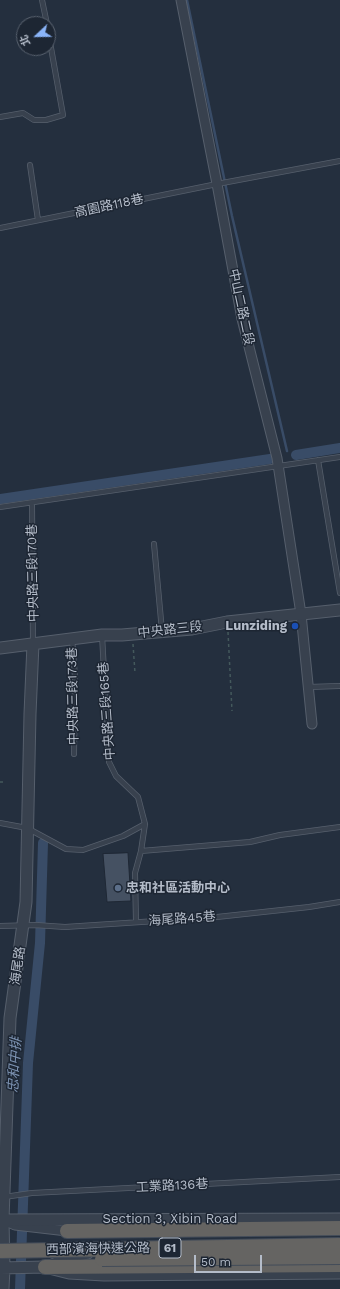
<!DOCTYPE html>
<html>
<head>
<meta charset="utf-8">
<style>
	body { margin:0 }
	#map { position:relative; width:340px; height:1289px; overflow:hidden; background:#242f3e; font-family:"Work Sans","Noto Sans TC",sans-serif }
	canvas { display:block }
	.north { position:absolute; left:16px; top:16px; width:40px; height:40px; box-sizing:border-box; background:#1d2633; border:1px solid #59626f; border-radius:50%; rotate:248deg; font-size:11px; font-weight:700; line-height:16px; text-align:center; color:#b4bcc9 }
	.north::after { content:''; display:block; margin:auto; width:14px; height:18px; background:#8ab4f8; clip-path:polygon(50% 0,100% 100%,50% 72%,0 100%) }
	.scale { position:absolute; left:194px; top:1255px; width:68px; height:18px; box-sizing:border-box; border:2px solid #b4bcc9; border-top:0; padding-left:5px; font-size:12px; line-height:14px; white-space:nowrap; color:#b4bcc9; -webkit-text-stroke:3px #1d2633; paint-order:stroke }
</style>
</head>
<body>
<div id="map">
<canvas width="340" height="1289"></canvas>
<div class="north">北</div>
<div class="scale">50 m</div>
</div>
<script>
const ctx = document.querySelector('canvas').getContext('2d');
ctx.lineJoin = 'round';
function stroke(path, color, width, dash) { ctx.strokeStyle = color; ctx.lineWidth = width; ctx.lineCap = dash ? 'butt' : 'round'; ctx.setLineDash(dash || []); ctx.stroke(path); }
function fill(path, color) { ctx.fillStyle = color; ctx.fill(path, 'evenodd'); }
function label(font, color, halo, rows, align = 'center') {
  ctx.font = font + ' "Work Sans","Noto Sans TC",sans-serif'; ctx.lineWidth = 3; ctx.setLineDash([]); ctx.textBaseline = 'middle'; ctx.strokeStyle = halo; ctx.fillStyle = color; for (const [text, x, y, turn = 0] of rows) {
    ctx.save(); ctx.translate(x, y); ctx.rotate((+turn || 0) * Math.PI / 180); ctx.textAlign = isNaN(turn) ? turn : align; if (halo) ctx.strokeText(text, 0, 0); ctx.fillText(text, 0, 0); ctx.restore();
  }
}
stroke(new Path2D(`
	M187,0L232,216L287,451`), '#394c67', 2.5);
stroke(new Path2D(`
	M296,455L340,448
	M0,499L270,459
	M20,1289L28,1063L40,943L43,843`), '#394c67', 10);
const building = new Path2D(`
	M128,853L131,901L107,902L103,854Z`);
fill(building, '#455162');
stroke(building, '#1f2835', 1);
const service = new Path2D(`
	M42,0L47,24
	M0,117L23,113L34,120H46L63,115L48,31
	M30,165L38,220
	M0,228L217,184L340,161
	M318,460L340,593
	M32,503L33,643
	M0,507L340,457
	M154,544L162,631
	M102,635L109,762L116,776L138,797L145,824L141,851L135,873L136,922
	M72,638L75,677L74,754
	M309,687L339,686
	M0,823L27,828L66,849L83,850L123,836L145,824
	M141,851L250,842L280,835L340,827
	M0,926L35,925L65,927L217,917L309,907L340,902
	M4,1197L32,1193L340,1177`);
const minor = new Path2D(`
	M181,0L217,184L242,319L277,458L301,614L312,724
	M8,1222L15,1225L67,1231
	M52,1264L66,1258L88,1254`);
const tertiary = new Path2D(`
	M0,648L102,635H122L192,629L227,622L340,610
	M0,1220L340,1219
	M0,1268L45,1267L69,1273L104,1275L340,1273
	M3,1289L4,1268L3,1220L10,1018L26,902L30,714L33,644`);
const trunk = new Path2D(`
	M67,1231L340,1228
	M45,1267L340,1265`);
stroke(service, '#565f6c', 6);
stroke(minor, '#565f6c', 11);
stroke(tertiary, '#565f6c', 13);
stroke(trunk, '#434c59', 16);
stroke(new Path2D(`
	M228,632L232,711
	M133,644L135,673
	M0,782H6`), '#44595c', 1.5, [3, 3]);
stroke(service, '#38414e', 4.5);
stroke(minor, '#38414e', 9);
stroke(tertiary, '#38414e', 11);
stroke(trunk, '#656462', 14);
const trunkBridge = new Path2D(`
	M0,1251L340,1245
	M102,1259L340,1257`);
stroke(trunkBridge, '#434c59', 16, []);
stroke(trunkBridge, '#656462', 14);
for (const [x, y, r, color] of [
	[295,626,4,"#1a4fb4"],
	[118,888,4,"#5c6f8a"]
]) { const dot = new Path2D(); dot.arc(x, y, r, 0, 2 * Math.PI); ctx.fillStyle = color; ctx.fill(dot); stroke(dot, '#1d2633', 1.5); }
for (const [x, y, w] of [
	[170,1248,22]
]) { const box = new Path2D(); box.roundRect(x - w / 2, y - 10, w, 20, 3); ctx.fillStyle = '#1d2633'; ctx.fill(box); stroke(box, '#b4bcc9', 1); }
label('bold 12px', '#b4bcc9', null, [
	["61",170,1248]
]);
label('13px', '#b4bcc9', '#1d2633', [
	["高園路118巷",109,206,-12],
	["中山二路二段",241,307,78],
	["中央路三段170巷",33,573,-91],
	["中央路三段",170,630,-6],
	["中央路三段173巷",73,696,-91],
	["中央路三段165巷",107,711,-94],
	["海尾路45巷",182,919,-4],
	["海尾路",18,966,-82],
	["工業路136巷",172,1186,-3],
	["Section 3, Xibin Road",170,1219],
	["西部濱海快速公路",98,1249,-1]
]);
label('bold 13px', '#b4bcc9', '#1d2633', [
	["Lunziding",287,626],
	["忠和社區活動中心",126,888,"left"]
], 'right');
label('italic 14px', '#7c92b1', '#1d2633', [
	["忠和中排",15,1065,-86]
]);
</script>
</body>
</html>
